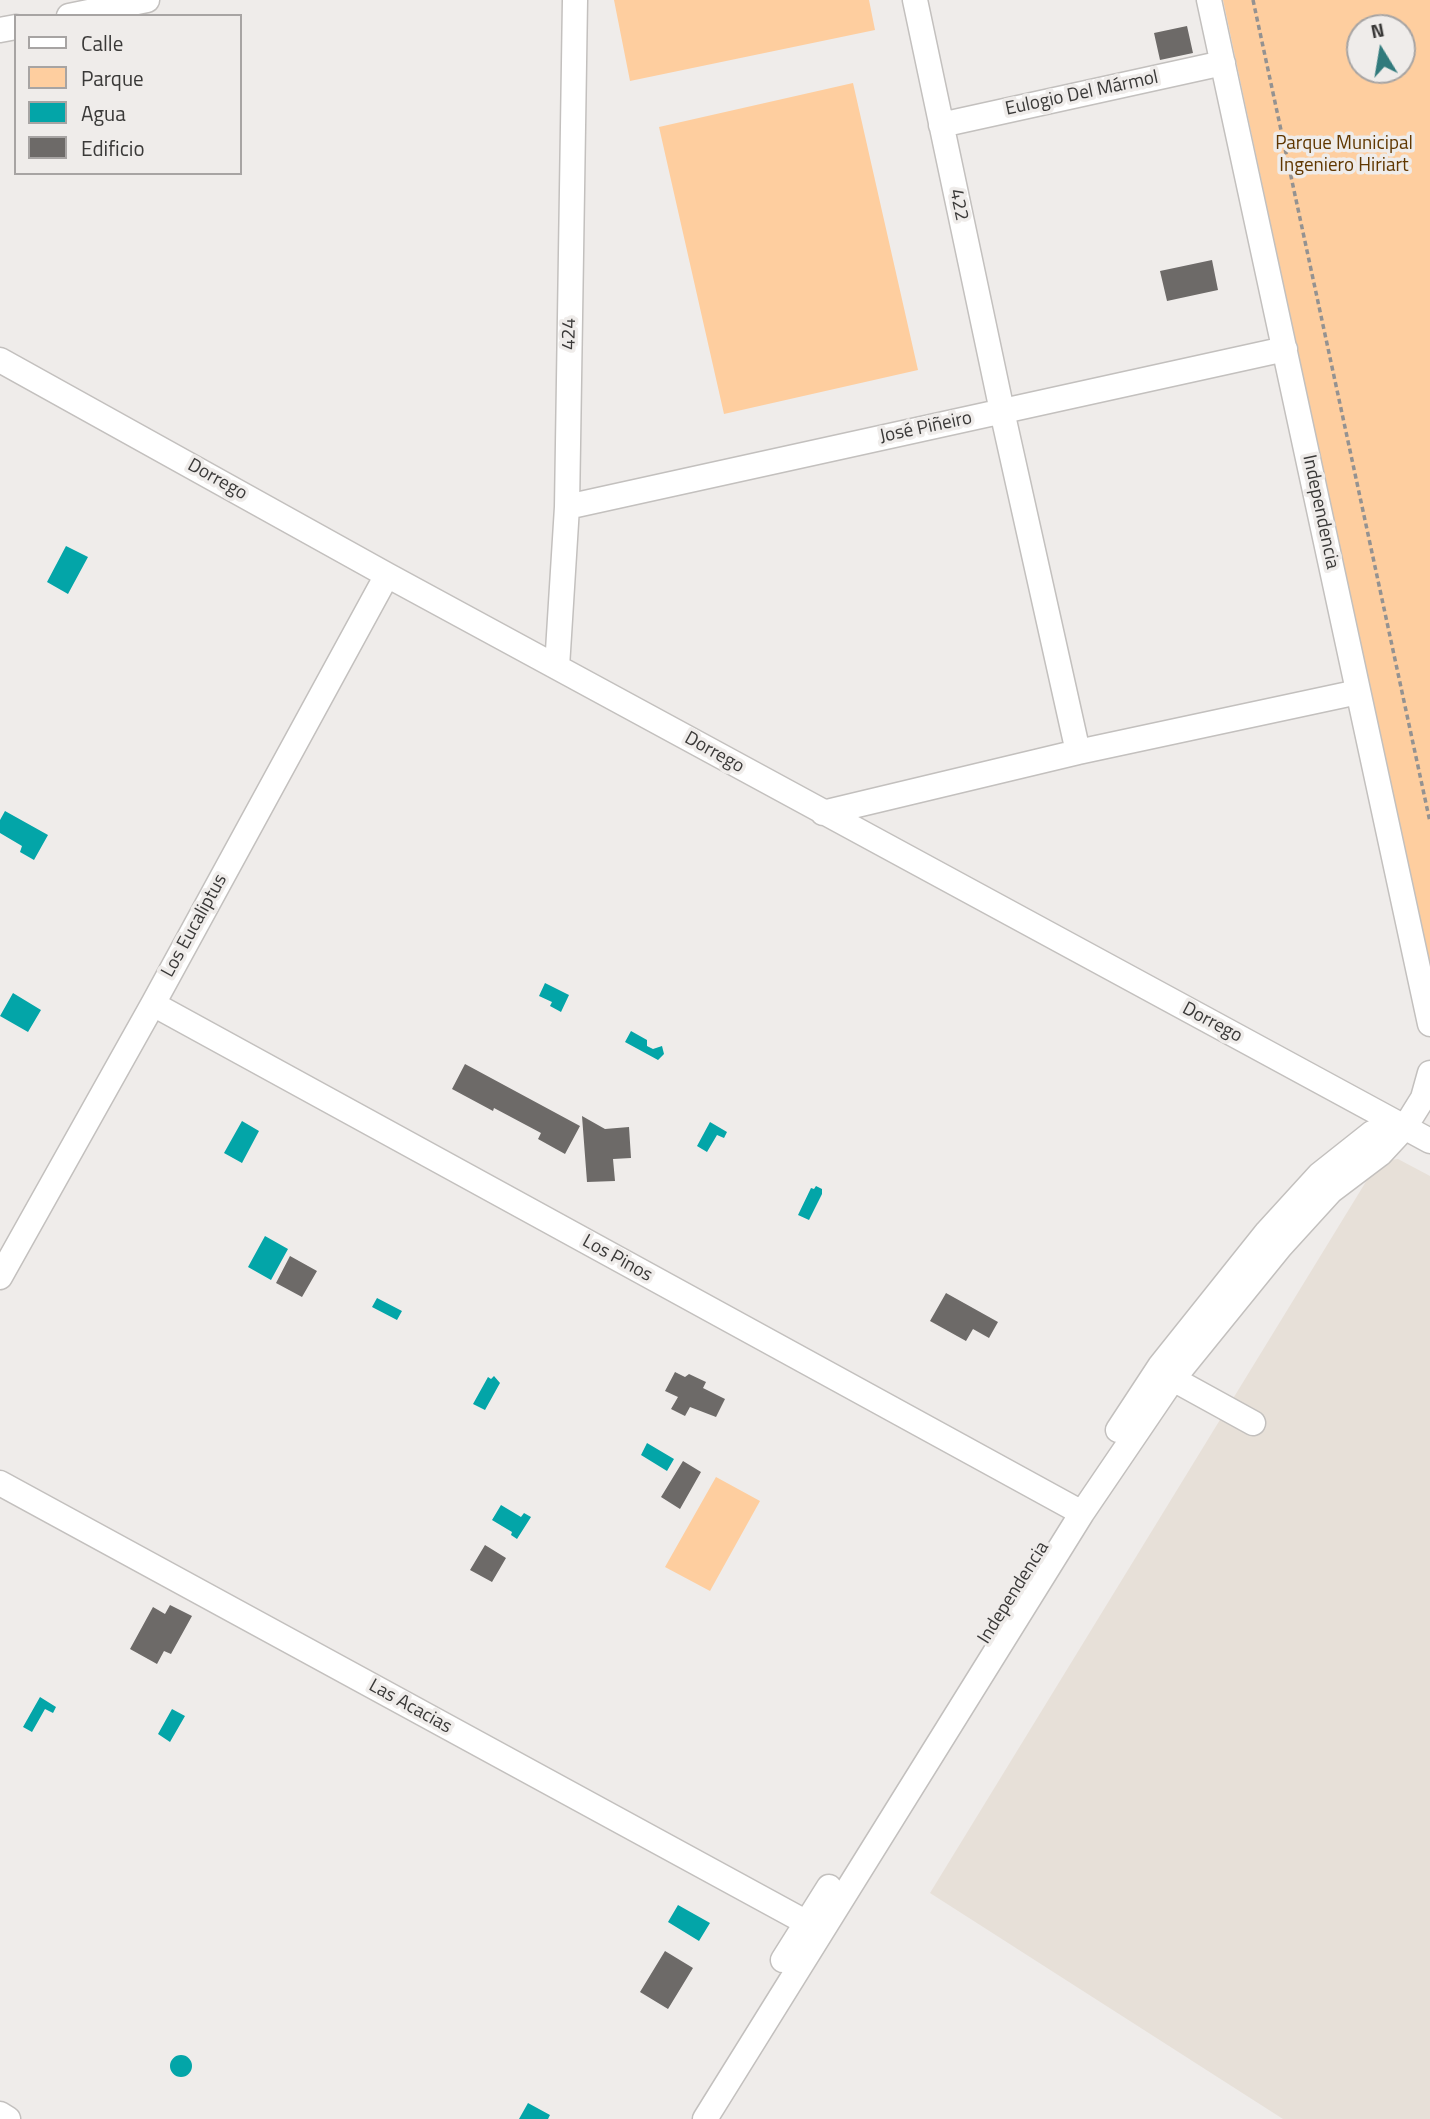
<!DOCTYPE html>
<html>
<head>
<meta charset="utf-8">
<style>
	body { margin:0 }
	#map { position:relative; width:1430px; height:2119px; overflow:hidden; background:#efecea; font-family:"Titillium Web",sans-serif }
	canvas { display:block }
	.legend { position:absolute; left:14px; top:14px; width:228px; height:161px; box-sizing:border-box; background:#efecea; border:2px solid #a7a4a3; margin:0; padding:9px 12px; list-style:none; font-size:21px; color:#3a3938 }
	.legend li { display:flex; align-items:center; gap:14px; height:35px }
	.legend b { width:35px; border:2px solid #a7a4a3 }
	.north { position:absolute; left:1346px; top:14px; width:70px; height:70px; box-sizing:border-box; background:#efecea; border:2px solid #a7a4a3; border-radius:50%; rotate:349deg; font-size:19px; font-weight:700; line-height:28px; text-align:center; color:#3a3938 }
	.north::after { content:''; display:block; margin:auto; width:24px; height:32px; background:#317a7c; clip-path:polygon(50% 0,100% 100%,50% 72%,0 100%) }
</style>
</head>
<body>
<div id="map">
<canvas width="1430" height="2119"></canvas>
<ul class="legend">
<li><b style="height:9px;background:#fff"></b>Calle</li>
<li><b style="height:19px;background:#fece9f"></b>Parque</li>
<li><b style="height:19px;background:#03a5a8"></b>Agua</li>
<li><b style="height:19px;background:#6d6a68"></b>Edificio</li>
</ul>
<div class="north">N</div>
</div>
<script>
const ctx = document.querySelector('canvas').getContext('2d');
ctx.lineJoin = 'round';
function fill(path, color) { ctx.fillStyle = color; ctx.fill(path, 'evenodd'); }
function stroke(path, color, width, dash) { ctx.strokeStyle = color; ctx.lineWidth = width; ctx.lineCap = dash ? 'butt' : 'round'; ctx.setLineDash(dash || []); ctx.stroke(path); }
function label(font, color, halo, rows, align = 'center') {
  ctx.font = font + ' "Titillium Web",sans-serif'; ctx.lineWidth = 7; ctx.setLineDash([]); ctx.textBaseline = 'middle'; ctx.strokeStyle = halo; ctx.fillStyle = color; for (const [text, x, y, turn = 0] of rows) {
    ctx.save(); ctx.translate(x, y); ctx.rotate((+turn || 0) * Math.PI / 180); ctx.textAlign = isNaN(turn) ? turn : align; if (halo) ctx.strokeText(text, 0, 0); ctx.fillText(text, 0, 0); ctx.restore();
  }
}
fill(new Path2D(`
	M1398,1159L1430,1176V2119H1283L930,1893L1378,1162Z`), '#e7e0d8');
fill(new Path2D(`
	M614,0H869L875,30L630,81Z
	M1223,0H1430V973ZM1360,28H1402V70H1360Z
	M853,83L918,370L724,414L659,127Z
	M716,1477L760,1501L710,1591L665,1567Z`), '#fece9f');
fill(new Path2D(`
	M66,546L88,557L68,594L47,582Z
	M5,811L48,835L34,860L20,852L22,846L0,833V820Z
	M545,983L569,995L561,1012L550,1006L552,1002L539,996Z
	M13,993L41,1010L28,1032L0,1016Z
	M631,1031L647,1040V1046L653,1049L662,1046L664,1054L658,1060L625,1042Z
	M242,1121L259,1131L242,1163L224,1153Z
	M710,1122L727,1132L724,1138L717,1135L707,1152L697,1146Z
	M816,1186L822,1189V1194L809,1220L798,1215L811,1188L814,1189Z
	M265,1236L288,1249L271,1280L248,1267Z
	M377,1298L402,1311L397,1320L372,1307Z
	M494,1376L500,1383L485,1410L473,1404L488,1377L491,1379Z
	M647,1443L674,1459L667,1471L641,1455Z
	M501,1505L521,1517L524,1513L531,1517L517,1539L511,1535L512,1532L492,1520Z
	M40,1697L56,1707L53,1713L45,1709L32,1732L23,1727Z
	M172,1709L185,1716L170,1742L158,1734Z
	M678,1905L710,1923L699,1941L668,1922Z
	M170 2066a11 11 0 1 1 22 0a11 11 0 1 1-22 0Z
	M528,2103L550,2115L548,2119H519Z`), '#03a5a8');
fill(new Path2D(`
	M1187,26L1193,53L1160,60L1154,33Z
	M1212,260L1218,290L1167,301L1160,271Z
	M465,1064L580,1126L565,1154L538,1139L541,1133L494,1108L493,1111L452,1089Z
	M582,1116L605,1129L629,1127L631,1158L613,1159L615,1181L587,1182Z
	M290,1256L317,1271L302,1297L276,1283Z
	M946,1293L998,1322L989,1338L973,1329L966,1341L930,1321Z
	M675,1372L685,1377L689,1374L706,1382L703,1388L725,1399L716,1417L690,1407L685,1416L671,1409L678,1397L665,1391Z
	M683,1461L701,1472L680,1509L661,1497Z
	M485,1545L506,1558L492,1582L470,1570Z
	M170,1605L192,1616L171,1654L164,1651L157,1664L130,1649L153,1607L165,1614Z
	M665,1951L693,1968L668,2009L640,1992Z`), '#6d6a68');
const minor = new Path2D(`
	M915,0L1002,411L1078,752
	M1209,0L1430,1024
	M69,16L147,0
	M0,30L16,27
	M941,125L1223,63
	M0,360L387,575L1430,1141
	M567,507L1285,349
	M557,667L567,507L575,0
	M823,813L1078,752L1358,692
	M153,1004L1082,1513
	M0,1277L153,1004L387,575
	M1163,1369L1173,1379L1253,1423
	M1118,1430L1160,1366L1267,1232L1319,1175L1372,1133L1405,1127
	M0,1483L820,1930
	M783,1960L829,1887
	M0,2114L8,2119
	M705,2119L1082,1513L1173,1379L1280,1247L1331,1191L1380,1154L1405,1127L1423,1098L1430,1073`);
stroke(minor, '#c3c0be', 27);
stroke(new Path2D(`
	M1253,0L1430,822`), '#949291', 3.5, [5, 3.5]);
stroke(minor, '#fff', 24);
label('19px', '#3a3938', '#efecea', [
	["Eulogio Del Mármol",1082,94,-12],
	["422",958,205,78],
	["424",570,334,-89],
	["José Piñeiro",926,428,-12],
	["Dorrego",217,480,29],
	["Independencia",1320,512,78],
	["Dorrego",714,753,29],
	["Los Eucaliptus",195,926,-61],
	["Dorrego",1212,1023,28],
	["Los Pinos",617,1259,29],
	["Independencia",1014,1593,-58],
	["Las Acacias",410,1707,29]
]);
label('19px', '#603700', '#efecea', [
	["Parque Municipal",1344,144],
	["Ingeniero Hiriart",1344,166]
]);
</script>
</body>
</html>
